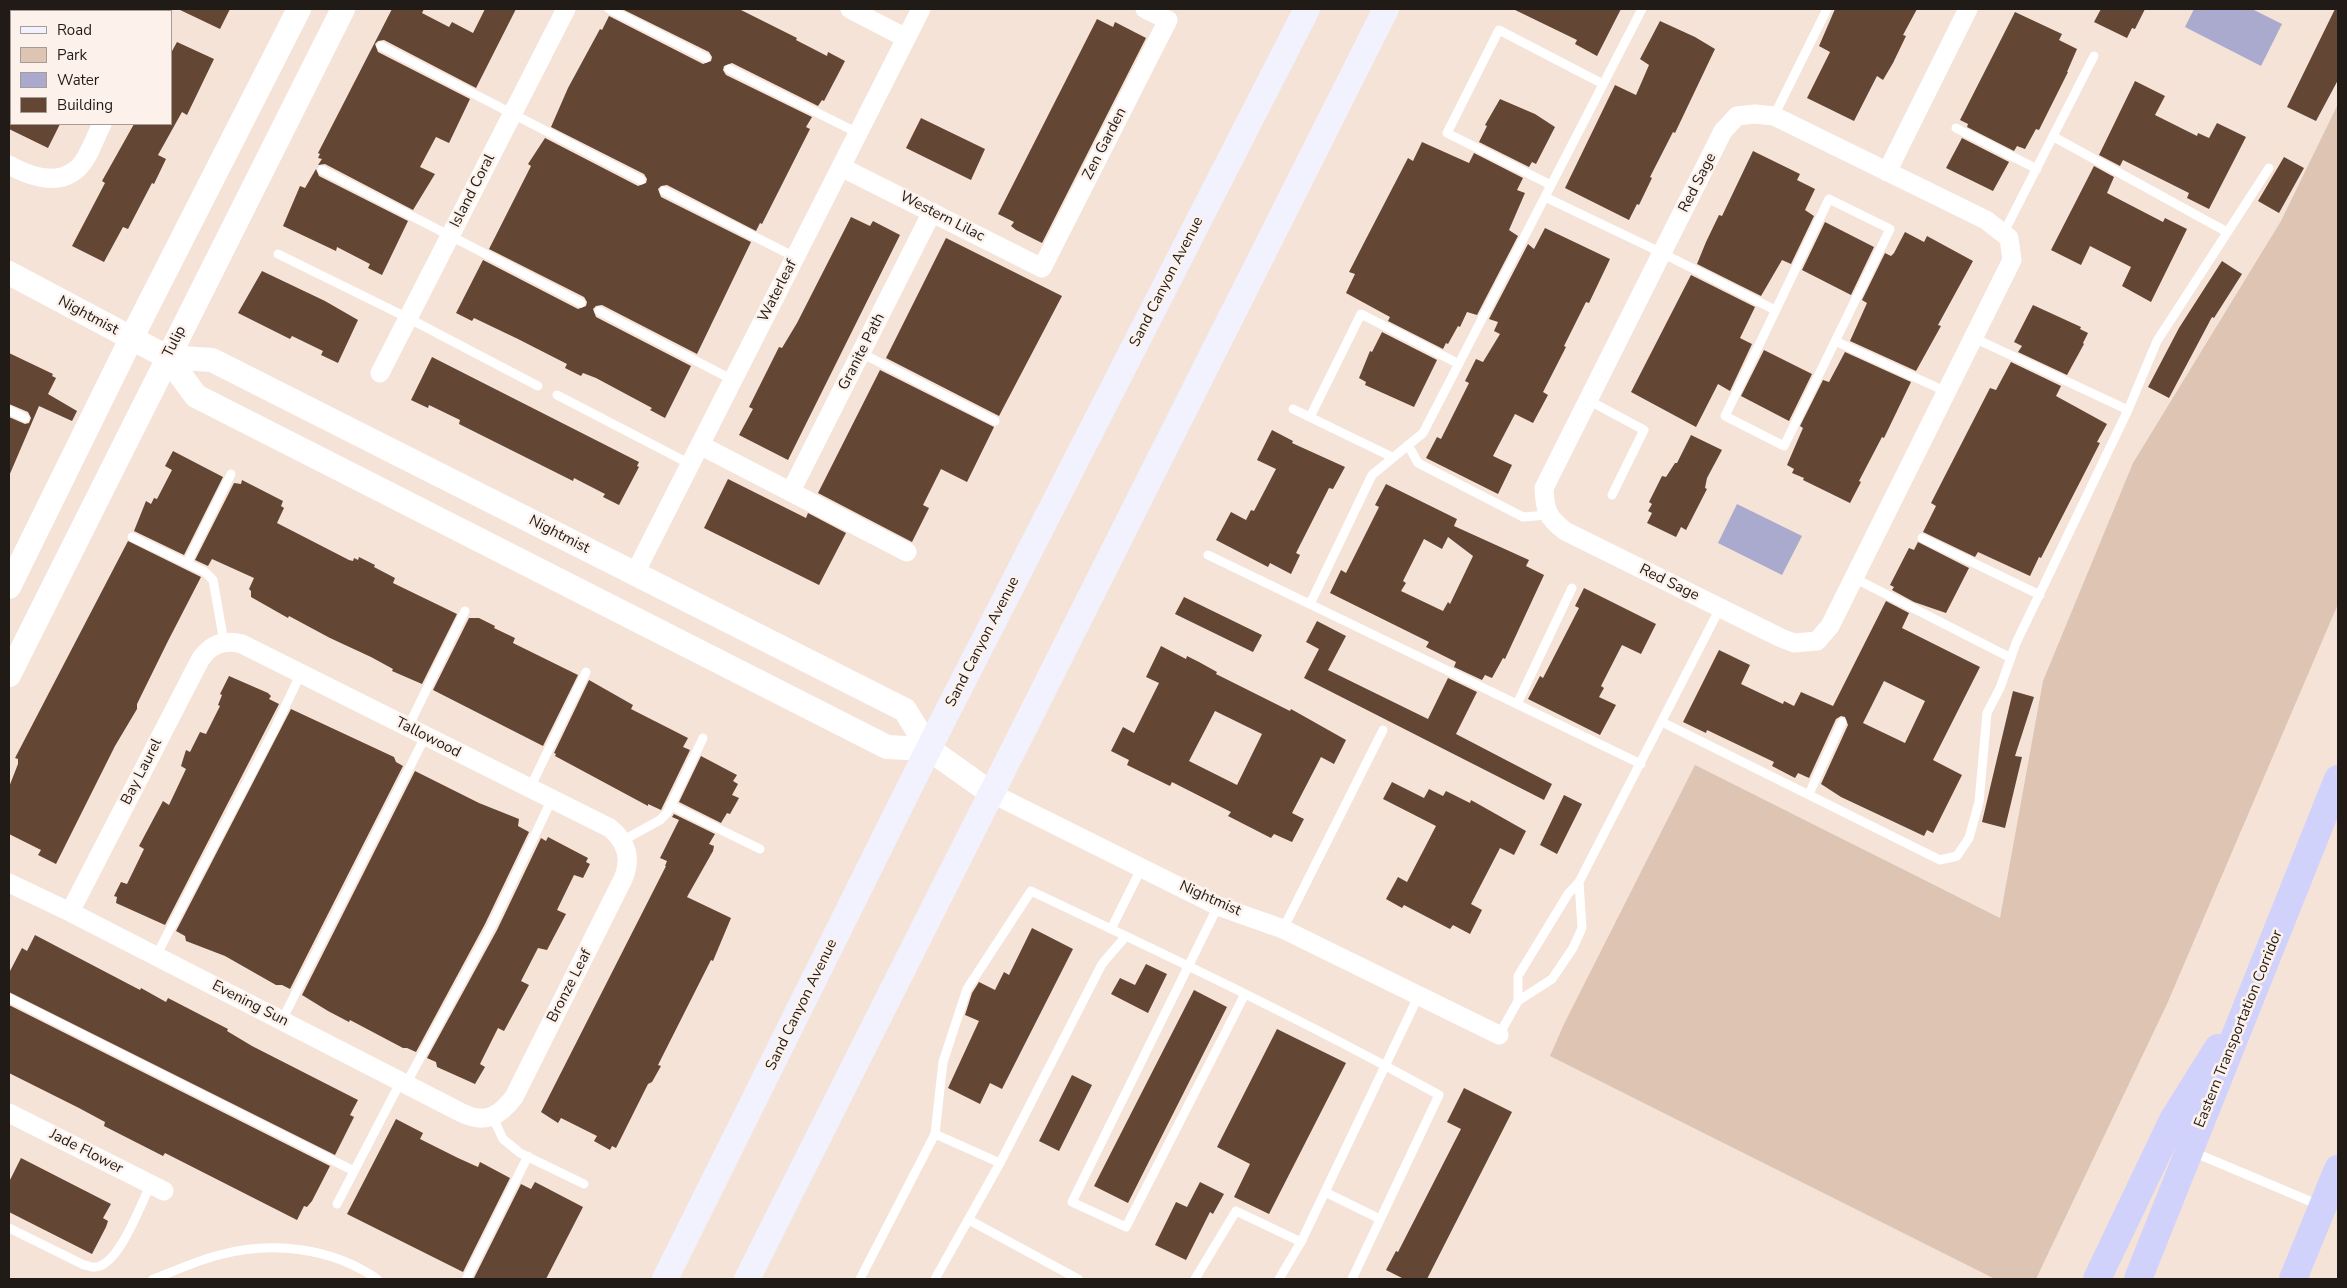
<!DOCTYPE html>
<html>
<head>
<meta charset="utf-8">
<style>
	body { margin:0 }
	#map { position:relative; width:2347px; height:1288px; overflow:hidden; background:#f5e3d8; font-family:"Nunito Sans",sans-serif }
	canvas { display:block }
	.frame { position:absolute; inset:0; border:10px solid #211b17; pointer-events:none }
	.legend { position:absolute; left:10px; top:10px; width:162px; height:115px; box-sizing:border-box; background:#fdf2eb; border:1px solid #a59c96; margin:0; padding:6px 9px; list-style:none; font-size:15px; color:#211b17 }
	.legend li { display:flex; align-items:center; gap:10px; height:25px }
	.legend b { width:25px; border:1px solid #a59c96 }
</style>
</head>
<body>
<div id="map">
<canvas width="2347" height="1288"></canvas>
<div class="frame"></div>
<ul class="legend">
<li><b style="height:6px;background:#f1f2fe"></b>Road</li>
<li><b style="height:14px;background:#ddc4b3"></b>Park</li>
<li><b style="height:14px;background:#a9aacd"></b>Water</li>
<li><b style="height:14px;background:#634633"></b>Building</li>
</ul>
</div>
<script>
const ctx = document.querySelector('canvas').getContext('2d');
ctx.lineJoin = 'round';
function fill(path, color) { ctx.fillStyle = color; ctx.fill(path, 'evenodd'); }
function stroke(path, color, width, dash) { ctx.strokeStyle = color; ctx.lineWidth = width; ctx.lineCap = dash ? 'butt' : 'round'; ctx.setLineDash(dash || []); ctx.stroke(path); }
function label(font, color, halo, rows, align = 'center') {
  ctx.font = font + ' "Nunito Sans",sans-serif'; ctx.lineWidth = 5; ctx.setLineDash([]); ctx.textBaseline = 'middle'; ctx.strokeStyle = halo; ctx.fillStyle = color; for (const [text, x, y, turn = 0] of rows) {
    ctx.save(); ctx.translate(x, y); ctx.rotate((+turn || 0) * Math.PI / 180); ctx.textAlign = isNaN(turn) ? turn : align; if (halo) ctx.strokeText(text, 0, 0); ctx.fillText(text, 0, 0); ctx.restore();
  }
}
fill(new Path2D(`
	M2338,104V604L2167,1004L2036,1279H1995L1550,1056L1564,1024L1695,765L2000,918L2043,681L2133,463L2281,221Z`), '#ddc4b3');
fill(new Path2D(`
	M2194,9H2252L2282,24L2261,66L2185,27Z
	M1737,504L1802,536L1782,575L1718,543Z`), '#a9aacd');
fill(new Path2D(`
	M178,9H230L220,29Z
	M392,9H424L422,13L449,27L452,22L473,33L485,9H516L476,88L384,40L378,41L375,44L378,52L470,99L449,143L436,137L420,167L435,174L413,210L325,164L318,165L322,159L318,158L320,154L318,153Z
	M622,9H739L797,38L796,40L827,56L828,52L845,61L824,101L822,100L818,106L732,63L724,66L723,70L726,75L812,117L806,127L810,129L762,224L760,223L756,231L667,185L661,186L658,189L661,197L751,242L697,354L602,305L596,306L593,309L596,317L691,366L665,418L650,410L652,408L596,378L583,373L581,376L565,368L567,364L518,339L474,318L472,321L456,313L483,260L578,309L586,306L587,302L584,297L489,249L531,166L528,164L545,138L638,186L646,183L647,179L644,174L551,127L568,88L600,29L602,30L609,16L703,64L711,61L712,57L709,52Z
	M1513,9H1621L1597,56L1575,44L1577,40Z
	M1835,9H1917L1903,35L1906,36L1893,63L1883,80L1877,76L1854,121L1807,98L1830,52L1819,46Z
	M2101,9H2145L2135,29L2132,28L2127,38L2094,22Z
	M2335,9H2338V80L2316,121L2287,107Z
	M2015,12L2062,34L2059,40L2077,49L2067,72H2068L2039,130L2036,129L2025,149L2017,146L2014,151L1967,127L1968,124L1960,120Z
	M1097,19L1113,27L1115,22L1146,38L1042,243L1016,230L1011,226L1014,222L998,214Z
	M1660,21L1695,37L1715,49L1675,133L1673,132L1650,177L1652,178L1639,205L1637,204L1629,220L1565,188L1615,85L1636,95L1649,65L1640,59Z
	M177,42L214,59L187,115L182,112L158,155L166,159L154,184L152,183L128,229L123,227L104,262L72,246L105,183L102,181L134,124H171V53Z
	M2135,81L2165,96L2155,115L2197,136L2198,133L2209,138L2217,123L2246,137L2209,209L2187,198L2189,193L2123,160L2120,166L2099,155Z
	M1500,99L1535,114L1555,127L1536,164L1532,162L1529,167L1479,142L1487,126L1485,125Z
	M921,118L985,149L971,180L906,148Z
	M9,124H60L48,148L9,129Z
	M1962,138L2009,162L1993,191L1946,168Z
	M1422,142L1469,163L1474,153L1523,178L1517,190L1525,193L1509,230L1518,236L1477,315L1467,312L1460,327L1458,326L1448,344L1446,343L1443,349L1388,321L1390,317L1346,293L1355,274L1349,272L1367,237L1408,158L1413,161Z
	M1753,151L1800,174L1797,180L1815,189L1805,210L1814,216L1791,264L1782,260L1761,296L1697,264L1706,242L1719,215L1722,216Z
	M2284,157L2304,168L2279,213L2258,201Z
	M2094,166L2114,177L2107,193L2163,222L2165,218L2187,229L2151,302L2122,286L2131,267L2090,246L2081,265L2051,250Z
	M316,169L319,176L408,221L382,275L368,268L370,264L337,247L336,251L283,226L300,186L305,188Z
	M851,217L870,226L873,221L900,235L788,460L739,435L753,409L749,407L779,347L782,348L797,323Z
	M1825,222L1874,247L1851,295L1802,270Z
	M1545,228L1610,259L1589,303L1586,302L1564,346L1566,347L1543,392L1548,395L1533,423L1515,414L1493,456L1512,465L1498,494L1426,458L1437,437L1441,439L1469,383L1465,381L1476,359L1483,362L1500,334L1494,331L1498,322L1489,319L1528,244L1534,249Z
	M1905,232L1924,242L1927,236L1973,261L1938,325L1941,326L1916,371L1850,341L1867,303L1862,300L1885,253L1891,256L1894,253Z
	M946,238L1062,296L999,416L886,358Z
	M2222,261L2242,274L2214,318L2212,317L2169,398L2148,387L2179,328Z
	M262,271L325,301L358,320L338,363L321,355L323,351L292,336L290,339L238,313Z
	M1691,275L1755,307L1740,338L1752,344L1730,391L1718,384L1696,427L1631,392Z
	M2033,305L2081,327L2080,329L2088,333L2083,343L2084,344L2067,375L2018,352L2022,346L2014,342Z
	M1382,332L1437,360L1414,407L1365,385L1366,382L1359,378L1370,351L1372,352Z
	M1764,350L1812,374L1789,421L1741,396Z
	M1845,352L1911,382L1884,438L1882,437L1859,481L1861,482L1850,503L1803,480L1804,478L1792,473L1794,469L1787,465L1803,428L1800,426L1823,380L1829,382Z
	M9,353L53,374L52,376L56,378L48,394L77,411L72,421L39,406L9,476V417L25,424L29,423L31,418L28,412L9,404Z
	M432,357L639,462L637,466L639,467L619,505L603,497L605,494L574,478L573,481L459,424L460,420L429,405L428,408L411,400Z
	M2011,362L2061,386L2056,396L2107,424L2097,442L2100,443L2041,558L2039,557L2030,576L1978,552L1975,557L1923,532L1936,506L1931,503L1972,423L1990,388L1996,390Z
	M880,370L994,427L967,482L941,469L923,505L929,508L912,542L818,493Z
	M1272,430L1293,441L1292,443L1345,467L1333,489L1329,488L1296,553L1300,555L1291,574L1270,563L1268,567L1216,540L1231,512L1246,520L1251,510L1254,511L1276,469L1257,460Z
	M1691,435L1722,450L1707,478L1705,488L1707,489L1686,530L1681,527L1676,537L1647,523L1652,513L1648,511L1652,504L1649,502L1662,476L1666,477L1675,463H1677Z
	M173,451L223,477L184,555L134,531L146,501L151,504L154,498L157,499L172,470L165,466Z
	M728,479L806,518L808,513L846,533L819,585L704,528Z
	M242,480L283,501L281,506L284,508L277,523L349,560L353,561L354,558L358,560L359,557L375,565L374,567L395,578L393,583L457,614L422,684L392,671L393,669L371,657L330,638L289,616L288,618L251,597V591L249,589L254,578L212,559L208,566L195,560L234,483L241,484Z
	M1386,484L1457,519L1454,526L1529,560L1526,566L1544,575L1505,659L1503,658L1492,678L1485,675L1482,680L1454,667L1456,662L1426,647L1429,642L1330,593L1341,570L1346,573L1379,507L1375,505ZM1448,537L1473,556L1450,604L1448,602L1443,611L1401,591L1406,583L1403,581L1424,539L1442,549Z
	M128,541L201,577L168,641L137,704V709L115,746L56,864L38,855L41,850L9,834V787L18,764V759L15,758Z
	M1918,542L1969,568L1946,613L1914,602L1892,590L1894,587L1890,585L1909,548L1914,550Z
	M1584,588L1656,624L1641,654L1622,645L1601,686L1604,688L1599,697L1616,705L1600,735L1528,699L1540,676L1543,678L1579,608L1575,606Z
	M1184,597L1262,635L1253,652L1175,614Z
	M1886,601L1909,613L1902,628L1980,667L1933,760L1962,775L1933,833L1927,830L1924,836L1841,797L1821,784L1848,725L1845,717L1841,716L1836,719L1809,778L1798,773L1795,778L1772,766L1774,762L1707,730L1706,733L1683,722L1719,650L1750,665L1741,684L1783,704L1784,701L1794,706L1801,692L1833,706ZM1884,681L1925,701L1905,743L1863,723Z
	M469,618H479L495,626L494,628L515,638L513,643L578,675L543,746L433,690Z
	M1317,621L1346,636L1328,670L1428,719L1448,678L1477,692L1456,734L1552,784L1544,800L1304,678L1319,649L1306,642Z
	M1161,646L1186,659L1187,656L1199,662L1217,672L1216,674L1290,711L1291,709L1346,740L1334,764L1321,757L1292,813L1304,819L1292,842L1274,834L1271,838L1228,816L1231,812L1172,782L1170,786L1127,765L1129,760L1111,751L1123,727L1134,733L1159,683L1146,677ZM1215,711L1262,734L1237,785L1189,761Z
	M229,676L268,693L271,696L269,699L279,704L165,925L116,903L117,897L114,896L121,882L127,884L144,849L139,846L163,801L169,805L186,769L181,766L186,750L190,752L200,732L206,734L220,706L218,705L222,695L220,694Z
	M589,680L633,705L631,709L688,738L683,747L690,750L661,810L648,804V806L555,756L556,754L554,753Z
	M2013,691L2034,697L2015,756L2022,757L2005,828L1982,822Z
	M291,709L394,757L396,762L403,766L290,989L282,985H276L225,956L186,941L185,936L176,931Z
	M701,756L737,775L733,781L738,784L732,795L739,798L730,814L727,813L721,823L679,802Z
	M415,771L479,803L519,819L518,826L529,832L485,924L416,1052L407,1048H403L350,1020L349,1022L328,1011L302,995Z
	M1392,782L1424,798L1429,789L1443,796L1446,791L1470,803L1471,800L1526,831L1514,855L1500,848L1471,904L1482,910L1470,934L1453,925L1450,929L1404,905L1402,908L1386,899L1398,877L1407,882L1436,826L1383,799Z
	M1564,795L1582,804L1557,854L1540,845Z
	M674,814L715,834L709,844L714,846L713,851L687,897L731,918L713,961L711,960L658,1065L661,1066L652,1082L648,1084L616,1148L612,1146L610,1150L594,1141L597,1136L561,1118L558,1123L541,1112L666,866H665L667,861L660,858L679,820L672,817Z
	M548,837L588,858L586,862L590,864L583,878L574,875L557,910L566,914L547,950L538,948L521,981L529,985L504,1031L498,1028L480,1064L485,1067L475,1084L437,1067L436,1062L427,1058L497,930L541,838L546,841Z
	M1032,928L1073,949L1002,1089L990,1083L980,1104L948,1088L979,1021L965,1015L972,993L979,982L995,990L1004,972L1009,975Z
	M35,935L140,990L141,988L166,1002L168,998L228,1029L227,1031L252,1046L358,1100L350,1115L354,1117L335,1155L9,992V973L22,948L27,951Z
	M1146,964L1167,974L1148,1013L1111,994L1120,978L1135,985Z
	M1194,990L1227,1007L1128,1203L1094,1186Z
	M9,1005L330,1166L312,1201L307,1207L304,1206L297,1220L165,1153L163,1156L104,1126L105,1122L79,1108L9,1073Z
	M1277,1029L1346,1063L1269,1214L1234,1197L1250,1164L1217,1147Z
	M1072,1075L1092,1085L1059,1151L1039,1141Z
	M1464,1088L1512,1112L1427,1279H1404L1386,1270L1396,1251L1398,1252L1461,1129L1447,1122Z
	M396,1119L423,1133L420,1139L458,1158L478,1167L480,1162L510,1178L463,1272L347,1214Z
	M21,1158L111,1204L103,1218L108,1221L106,1227L92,1254L9,1212V1182Z
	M535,1182L583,1207L546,1279L474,1278L521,1184L531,1189Z
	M1200,1182L1224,1194L1213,1214L1210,1212L1186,1260L1155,1245L1176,1202L1187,1207Z`), '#634633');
stroke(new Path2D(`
	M609,9L706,58
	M381,46L641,180
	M729,69L858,133
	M1774,116L1827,9
	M1956,128L2037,169
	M2054,137L2227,232
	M322,170L581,303
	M1551,185L1447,133L1499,30L1603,84
	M664,191L795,257
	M1545,197L1662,253L1775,310
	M1829,199L1890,229L1784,446L1725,416Z
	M2003,234L2094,56
	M278,254L408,318L538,386
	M599,311L733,380
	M1974,338L2128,410
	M1835,341L1947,392
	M861,353L995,421
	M557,395L690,464
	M1588,400L1644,430L1612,495
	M1293,409L1392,457
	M9,410L25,418
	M1310,417L1361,314L1459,364
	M1408,445L1418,463L1523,517L1548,515
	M132,537L205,572L213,580L224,642
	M1922,538L2040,595
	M1208,555L1641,764
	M187,563L231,474
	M1854,578L2011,658
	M1310,604L1372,475L1423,433L1642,9
	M1517,704L1572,588
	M1662,722L1940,860L1957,856L1969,838L1979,802L1987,713L2000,688L2016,643L2128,410L2157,341L2269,168
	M408,727L465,611
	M530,788L586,672
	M1809,794L1842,722
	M670,805L760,849
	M622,841L660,820L667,813L703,738
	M1579,882L1720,608
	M1579,882L1582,928L1573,948L1552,979L1518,1001V976L1568,894Z
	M1218,906L1072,1202L1126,1227L1245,994
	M1111,929L1142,867
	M1283,929L1383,730
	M156,956L275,728L301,673
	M9,998L354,1171
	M282,1020L425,737
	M1499,1035L1518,1001
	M406,1084L491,927L552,799
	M493,1118L503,1139L520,1153L584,1184
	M935,1134L1000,1163
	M2193,1152L2319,1205
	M1325,1192L1380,1219
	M337,1204L401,1081
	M969,1220L1078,1279
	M9,1228L84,1265C87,1265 92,1268 95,1267C119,1266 141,1203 151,1184
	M467,1278L528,1156
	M153,1279C175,1271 196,1261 219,1255C272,1241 331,1247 377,1279
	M860,1279L935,1134L943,1062L967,989L1031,891C1168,956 1306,1021 1439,1095L1352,1279
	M935,1279L1000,1163L1102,964L1126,936
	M1195,1279L1236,1211L1301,1242L1418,997
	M1279,1279L1301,1242`), '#fff', 9);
stroke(new Path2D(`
	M850,9L906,38
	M158,11L159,9
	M1755,114L1774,116L1986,220L2009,238L2012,260L1830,626L1817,641L1794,643L1781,638L1565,531C1547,517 1545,511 1544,488L1723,131L1737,116Z
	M9,165C29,176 58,187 78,168C89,158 95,137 102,124
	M841,167L1042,268L1168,20L1145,9
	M1887,172L1968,9
	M380,373L566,9
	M700,445L907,552
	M791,491L932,212
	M635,573L921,9
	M991,793L1218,906L1283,929L1499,1035
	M9,883L70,912L462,1113C485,1124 499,1117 514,1097L623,879C632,859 627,842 610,828L242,644C223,639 210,645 200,660L70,912
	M9,1113L164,1191`), '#fff', 19);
stroke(new Path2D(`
	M9,273L167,357L212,360L905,710L929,749L991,793
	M167,357L196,396L887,747L929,749
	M9,587L131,339L299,9
	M9,675L343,9`), '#fff', 24);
stroke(new Path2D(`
	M665,1279L939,728L1307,9
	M747,1279L1386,9`), '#f1f2fe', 26);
stroke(new Path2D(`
	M2097,1279L2173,1120L2218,1048
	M2138,1279L2338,779
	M2293,1279L2338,1169`), '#d1d2fb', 28);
label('15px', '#211b17', '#fdf2eb', [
	["Zen Garden",1105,144,-63],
	["Red Sage",1698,183,-63],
	["Island Coral",473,191,-63],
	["Western Lilac",942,217,27],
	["Sand Canyon Avenue",1167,282,-63],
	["Waterleaf",778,291,-63],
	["Nightmist",88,316,28],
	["Tulip",175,342,-63],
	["Granite Path",862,352,-63],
	["Nightmist",559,535,27],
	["Red Sage",1669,583,26],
	["Sand Canyon Avenue",983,642,-63],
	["Tallowood",428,738,27],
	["Bay Laurel",142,772,-63],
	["Nightmist",1210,899,24],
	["Bronze Leaf",570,986,-63],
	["Evening Sun",250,1004,27],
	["Sand Canyon Avenue",802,1005,-64],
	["Eastern Transportation Corridor",2239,1029,-68],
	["Jade Flower",86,1152,27]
]);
</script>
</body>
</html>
